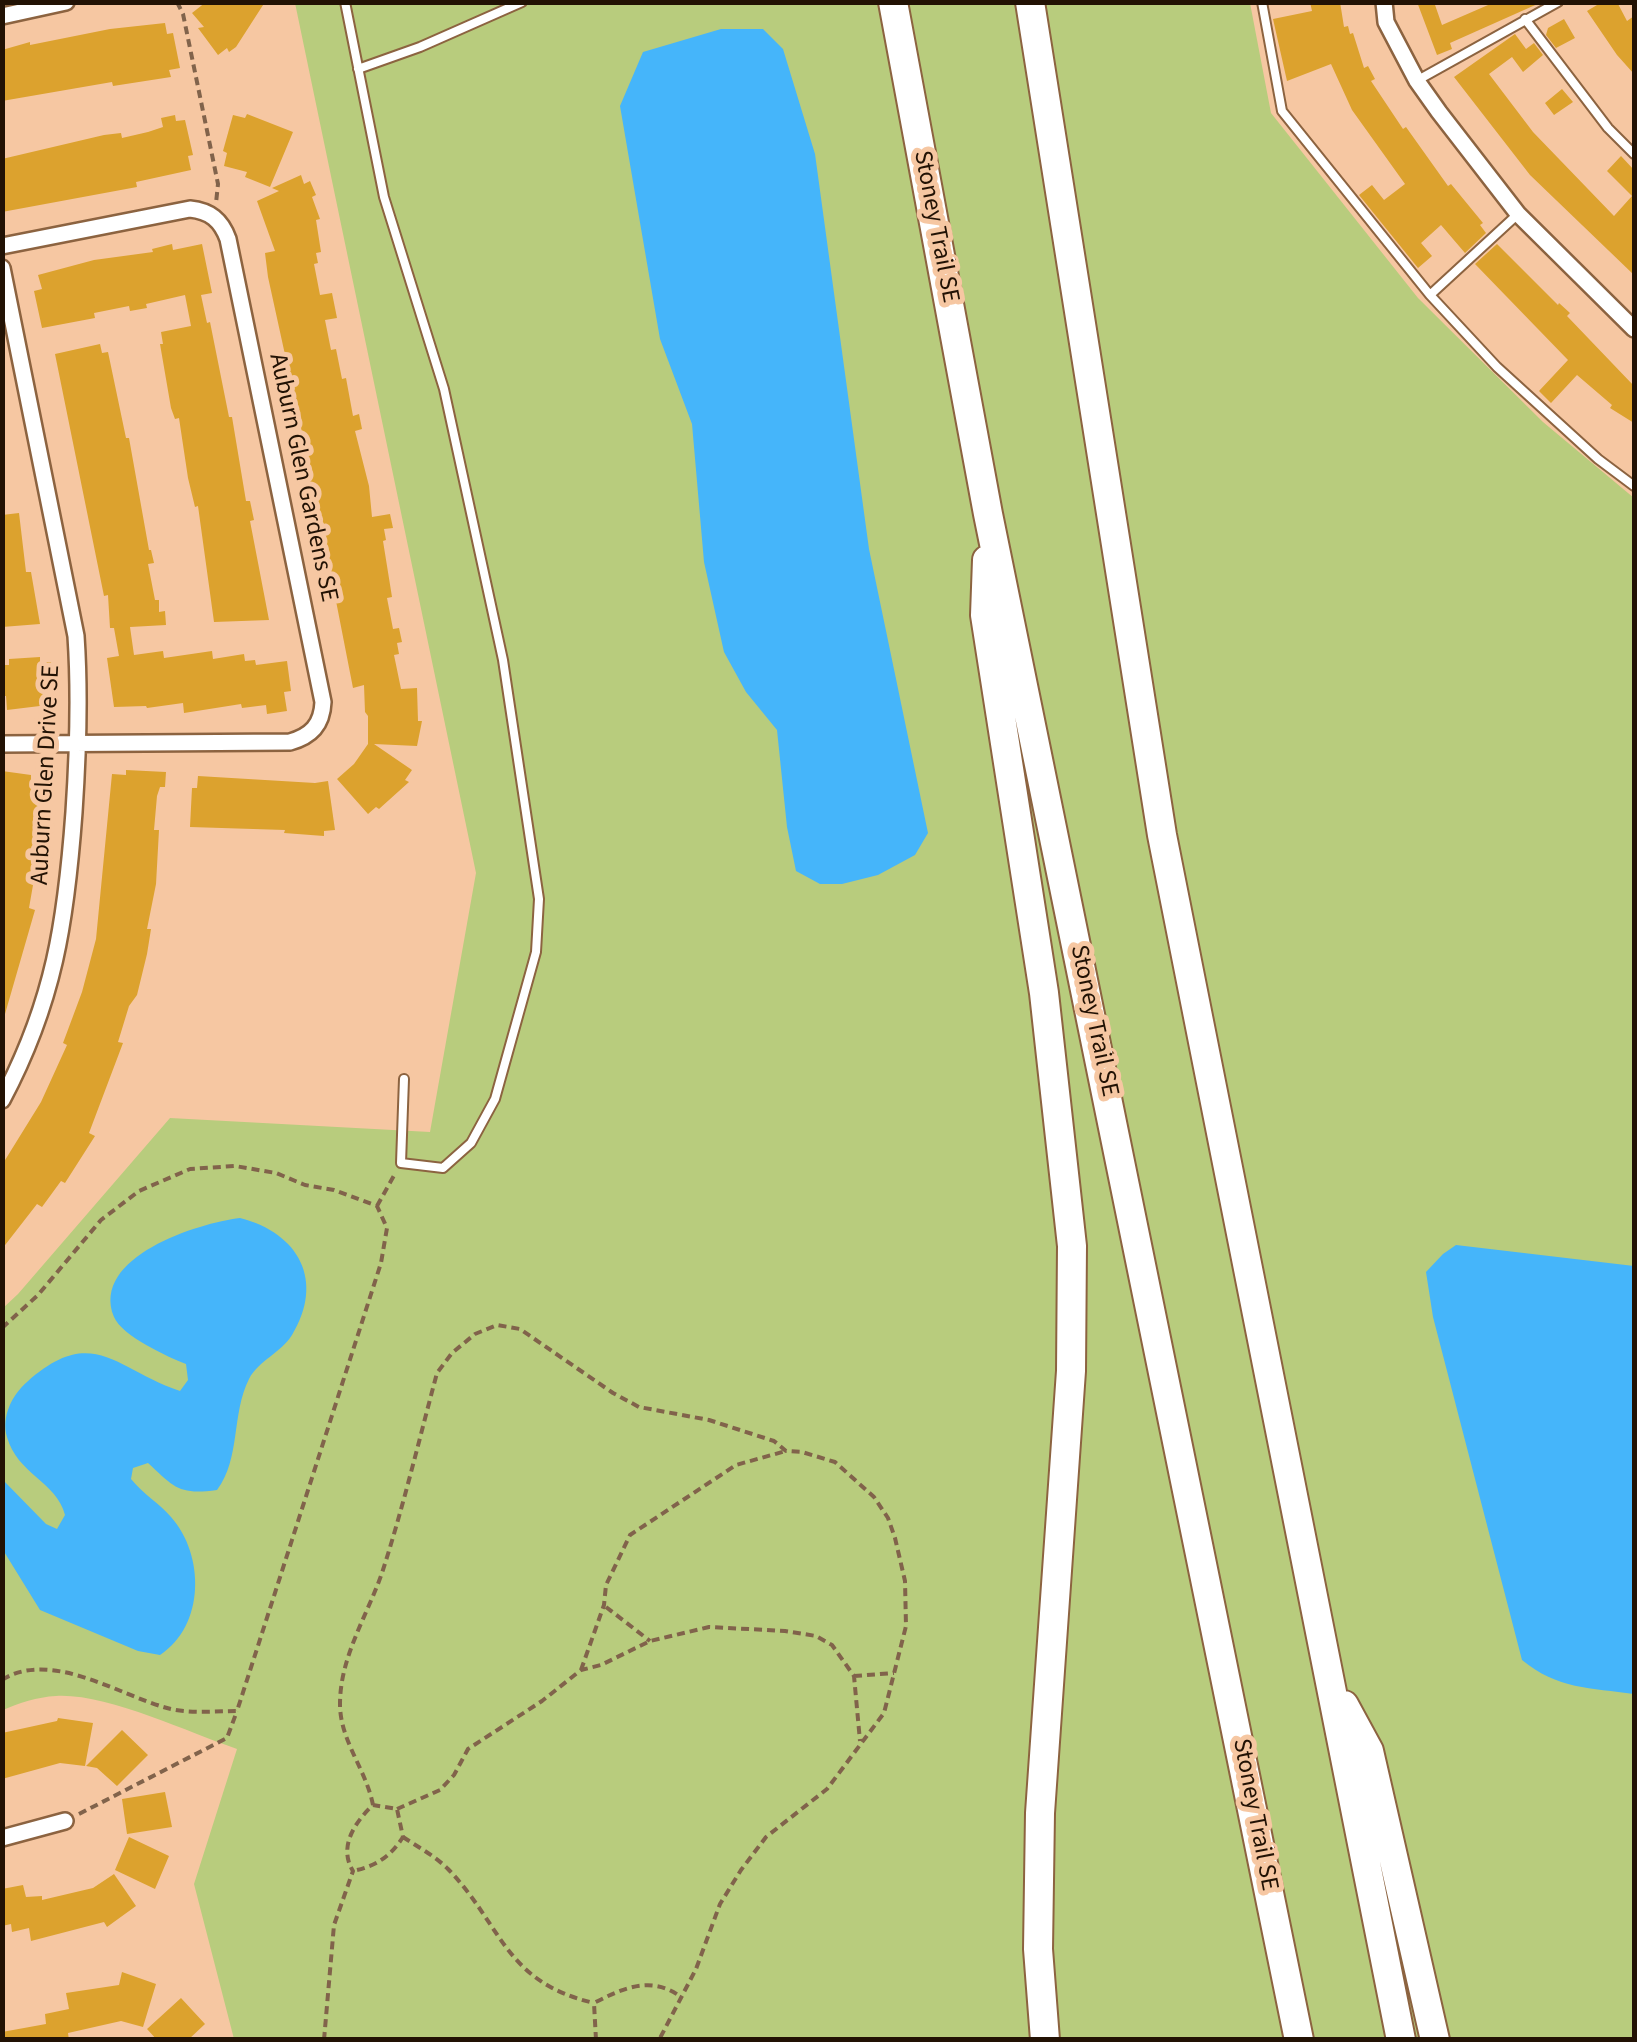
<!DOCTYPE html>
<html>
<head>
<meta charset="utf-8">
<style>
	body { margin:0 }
	#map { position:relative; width:1637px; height:2042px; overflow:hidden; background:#f6c7a2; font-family:"Source Sans 3",sans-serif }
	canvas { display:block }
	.frame { position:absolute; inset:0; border:5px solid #221204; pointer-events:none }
</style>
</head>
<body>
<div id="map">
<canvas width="1637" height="2042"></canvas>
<div class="frame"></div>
</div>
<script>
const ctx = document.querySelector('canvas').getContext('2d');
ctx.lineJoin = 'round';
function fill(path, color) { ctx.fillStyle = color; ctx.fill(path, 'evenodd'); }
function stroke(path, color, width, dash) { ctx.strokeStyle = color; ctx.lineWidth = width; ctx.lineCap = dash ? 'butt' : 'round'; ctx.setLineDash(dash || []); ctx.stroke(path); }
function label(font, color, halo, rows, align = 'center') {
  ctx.font = font + ' "Source Sans 3",sans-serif'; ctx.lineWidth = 10; ctx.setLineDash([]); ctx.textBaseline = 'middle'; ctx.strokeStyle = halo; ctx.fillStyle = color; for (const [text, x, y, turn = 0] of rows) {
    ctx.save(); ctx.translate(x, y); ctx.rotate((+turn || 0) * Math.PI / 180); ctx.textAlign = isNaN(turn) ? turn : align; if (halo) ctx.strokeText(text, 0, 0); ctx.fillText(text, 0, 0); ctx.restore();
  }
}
fill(new Path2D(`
	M295,3H1250L1271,113L1418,298L1543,422L1634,498V2039H234L194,1884L237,1749C187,1732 106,1693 56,1696C37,1697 19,1703 3,1710L2,1309L18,1294L170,1118L430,1132L476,873Z`), '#b8cc7d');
fill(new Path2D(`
	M721,29H763L783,49L815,154L869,549L928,833L915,855L878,875L842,884H820L796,871L787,827L777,730L746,692L724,652L704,562L692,424L660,339L620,106L643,52Z
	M240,1218C299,1233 325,1281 292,1335C281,1353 259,1360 249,1379C231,1415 241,1458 217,1490C179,1495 175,1488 148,1463L133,1468L131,1479C143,1494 159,1503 171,1517C205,1555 205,1626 160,1655L138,1651L40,1610L3,1550V1480L46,1524L57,1529L65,1515C57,1482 17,1474 7,1437C1,1417 12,1395 27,1382C93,1323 116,1370 180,1391L188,1380L186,1364C168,1357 122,1336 114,1317C90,1257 198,1223 240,1218Z
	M1456,1245L1634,1266V1694C1591,1688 1557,1689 1522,1660L1433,1317L1426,1272L1443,1254Z`), '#45b5fa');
fill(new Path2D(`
	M206,2H265L236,47L229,52L227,48L218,55L198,28L204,27L192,13Z
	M1310,2H1340L1344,27L1348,26L1350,34L1353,33L1364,68L1368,66L1375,79L1371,81L1403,129L1406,127L1448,186L1451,184L1483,223L1480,225L1486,233L1465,253L1441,225L1421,243L1432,256L1418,268L1359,195L1372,185L1384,200L1405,184L1352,110L1331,64L1287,81L1273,19L1312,11Z
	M1417,2H1434L1442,25L1495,2H1542L1450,43L1452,49L1437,55Z
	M1602,2H1617L1627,21L1634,16V74L1617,55L1587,11Z
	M1564,19L1575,38L1556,48L1546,35L1548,28Z
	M165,23L167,34L173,33L180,68L169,70L171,77L113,86L112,82L2,101V50L30,42V45L110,29Z
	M1515,34L1526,49L1534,43L1543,55L1523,72L1512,57L1489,74L1533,132L1614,216L1632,196L1607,171L1621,156L1634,170V275L1530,175L1454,77Z
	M1562,89L1573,102L1554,115L1545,103Z
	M247,114L293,132L270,187L245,177L247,172L224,166L227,153L223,151L233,115L245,118Z
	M175,115L176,121L185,120L193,155L188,156L191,170L136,182L137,187L2,212V159L104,135L121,133L122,138L148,132L163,127L161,118Z
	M301,175L304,184L310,181L316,195L312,197L320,219L316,220L321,252L316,253L318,263L314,264L320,295L332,293L337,318L325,320L331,350L336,349L342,379L346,378L353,416L359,414L362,429L355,431L369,486L372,517L390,514L393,528L384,529L386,540L383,541L392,597L387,598L393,629L399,628L402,642L397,643L399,654L394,655L401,689L417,688L418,721H422L417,746L374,744L412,770L405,780L409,782L379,809L376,807L368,814L337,779L354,764L368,744V716L365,712L364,685L353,688L320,519L316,520L309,478H312L268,277L265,253L275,251L257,201L279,191L272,188Z
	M172,244L173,250L202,244L212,293L201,295L207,323L210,322L229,417H232L246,501H250L254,520L250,521L269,620L214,622L198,506L195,507L188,478L179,418L175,419L171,408L160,344H163L161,332L191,326L185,295L146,304L147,308L130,311L129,306L94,313L95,318L42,328L34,291L42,289L38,275L94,260L153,252L152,249Z
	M1497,244L1558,305L1559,303L1570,313L1567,316L1634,386V423L1610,408L1612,405L1577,375L1551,403L1539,391L1568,360L1475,264Z
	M100,344L102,353L108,352L126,438H129L149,550H151L154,563L148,564L155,600H159V612L165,611L166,625L130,627L134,655L163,651L164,658L212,651L213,659L244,654L245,661L255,660L256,665L287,661L291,691L284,692L287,711L267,714L266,705L242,708L241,704L184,713L183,703L147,708L146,706L114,707L107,658L119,656L114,628H110L108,595L104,596L55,354Z
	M19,513L26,572H31L40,624L2,627V515Z
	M40,657V662H51L53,690H47L48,705L7,710L6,696H2V665H9V659Z
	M126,770L166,772L165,787H160L157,796L154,830H159L156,884L147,929H151L147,954L137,995L129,1006L118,1042L123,1043L89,1133L95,1136L65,1183L61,1181L42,1207L37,1204L2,1249V1165L41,1102L67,1045L63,1043L82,992L96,939L112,774L126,775Z
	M2,771L31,775V780L43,781L37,844L40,845L29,908L35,910L5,1014Z
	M198,776L315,783L328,781L335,830L324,831V836L284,833L285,830L190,827L192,788H197Z
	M58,1718L93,1723L85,1766L60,1763L2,1779V1733L57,1721Z
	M122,1730L148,1755L117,1786L97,1768L86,1766Z
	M165,1792L172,1827L127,1834L122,1799Z
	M129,1837L169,1856L155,1889L115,1870Z
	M114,1874L136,1906L107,1927L104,1922L31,1941L29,1928L12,1932L11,1924L2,1926V1889L23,1885L26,1897L42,1896V1900L93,1888Z
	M122,1972L156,1984L143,2027L121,2021L68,2033L69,2040H2V2032L46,2024L45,2014L69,2009L66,1993L119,1985Z
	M181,1998L205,2024L188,2040H157L147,2029Z`), '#dca22e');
const service = new Path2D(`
	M345,2L384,197L444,389L503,660L539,899L536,952L495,1099L471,1143L443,1168L401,1163L404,1079
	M1262,2L1282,111L1430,295L1497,367L1598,459L1634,486
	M1525,19L1608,128L1634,154
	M358,69L420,47L522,2
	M1418,80L1558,2
	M1430,295L1518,214`);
const minor = new Path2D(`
	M1384,2L1386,22L1417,81L1439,112L1518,214L1634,329
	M2,16L66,2
	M2,246L190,209C210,211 221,220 228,239L323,702C322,725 311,736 290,742L2,744
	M2,268L76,636C80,695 78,753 74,812C66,922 54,1002 2,1100
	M2,1838L65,1821`);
const motorway = new Path2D(`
	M893,2L988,514L1299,2040
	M1030,2L1162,835L1401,2040
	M987,560L985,615L1044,993L1072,1246L1071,1371L1040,1813L1038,1949L1045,2040
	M1344,1705L1369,1751L1435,2040`);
stroke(service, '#8c6340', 12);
stroke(minor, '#8c6340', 20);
stroke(motorway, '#8c6340', 32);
stroke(new Path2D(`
	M177,2L183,14L218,184L216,203
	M377,1206L396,1172
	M2,1328L38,1295L101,1220L139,1191L190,1169L235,1166L276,1173L305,1185L334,1190L377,1206L387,1228L381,1263L237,1711C214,1711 189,1714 167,1708C119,1695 50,1649 2,1680
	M606,1607L650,1641
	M581,1670L604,1605L606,1585L630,1535L736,1465L786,1451
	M854,1676L894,1673
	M373,1805C366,1769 340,1741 340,1704C340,1657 367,1616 382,1573C403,1508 419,1440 437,1373L452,1353L475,1334L497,1325L520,1329L613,1393L639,1407L709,1420L774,1441L786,1451L802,1452L835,1462L874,1497L888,1518L895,1538L905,1581L906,1626L884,1713L827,1789L766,1837L741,1870L720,1904L696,1969L659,2040
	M397,1809L440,1790L454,1775L468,1749L542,1701L581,1670L601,1665L650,1641L709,1627L785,1631L816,1636L832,1645L854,1676L860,1741
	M79,1814L227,1738L237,1711
	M403,1837C418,1847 435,1856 448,1869C503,1926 504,1982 594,2003
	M324,2040L334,1925L353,1871C338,1847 355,1822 373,1805L397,1809L403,1837C390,1857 376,1866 353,1871
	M596,2040L594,2003C623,1988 652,1975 681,1997`), '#81634b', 4, [8, 5]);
stroke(service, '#fff', 8);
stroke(minor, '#fff', 15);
stroke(motorway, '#fff', 28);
label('25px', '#221204', '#f6c7a2', [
	["Stoney Trail SE",935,227,79],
	["Auburn Glen Gardens SE",302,478,78],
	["Auburn Glen Drive SE",47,775,-87],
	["Stoney Trail SE",1093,1021,78],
	["Stoney Trail SE",1254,1815,79]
]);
</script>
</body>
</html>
